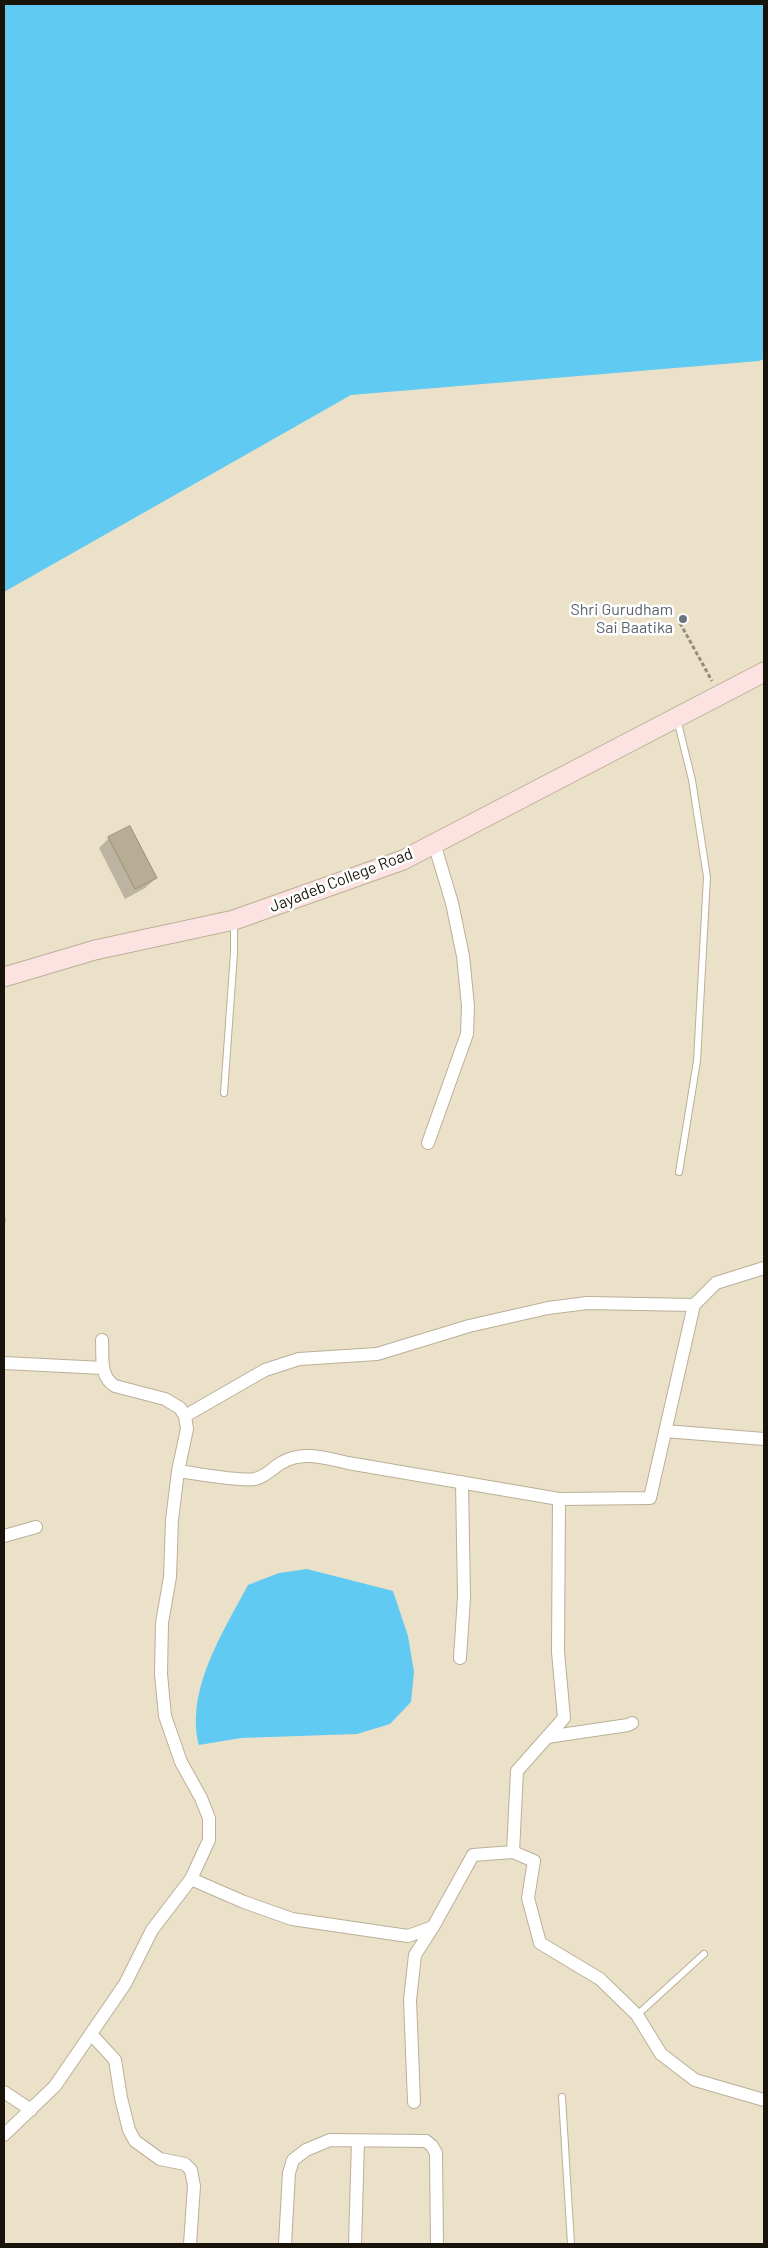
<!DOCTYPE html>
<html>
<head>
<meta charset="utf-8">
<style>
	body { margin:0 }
	#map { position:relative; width:768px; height:2248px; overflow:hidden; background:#ebe1c8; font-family:Barlow,sans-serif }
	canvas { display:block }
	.frame { position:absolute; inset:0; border:5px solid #18140b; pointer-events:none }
</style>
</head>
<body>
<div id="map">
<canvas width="768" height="2248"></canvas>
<div class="frame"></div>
</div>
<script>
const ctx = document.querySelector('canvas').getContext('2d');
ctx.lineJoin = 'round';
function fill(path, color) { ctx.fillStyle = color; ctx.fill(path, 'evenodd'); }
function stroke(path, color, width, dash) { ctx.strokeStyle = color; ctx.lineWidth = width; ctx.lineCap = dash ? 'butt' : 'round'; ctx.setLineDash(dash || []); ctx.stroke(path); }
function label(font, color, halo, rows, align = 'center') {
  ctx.font = font + ' Barlow,sans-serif'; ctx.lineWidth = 5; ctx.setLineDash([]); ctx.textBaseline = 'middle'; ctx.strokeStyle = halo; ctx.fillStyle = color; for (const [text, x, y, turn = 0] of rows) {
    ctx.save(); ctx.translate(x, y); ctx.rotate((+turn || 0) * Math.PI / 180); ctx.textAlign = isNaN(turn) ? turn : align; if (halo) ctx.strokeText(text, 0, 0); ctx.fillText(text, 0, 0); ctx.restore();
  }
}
fill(new Path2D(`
	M4,4H764V359L759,361L351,395L4,592Z
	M307,1569L393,1591L408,1636L414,1672L411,1702L390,1724L357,1734L241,1738L199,1745C185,1691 223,1632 248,1585L279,1573Z`), '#60caf2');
fill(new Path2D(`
	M109,838L156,878L145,888L125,899L99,848Z
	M4,1217L6,1218L4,1233Z`), '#0003');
const building = new Path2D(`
	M130,826L157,878L135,889L108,837Z`);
fill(building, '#b6ad94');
stroke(building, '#999078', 1);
const lane = new Path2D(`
	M677,719L692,780L707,877L697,1061L679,1172
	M224,1093L234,953V921
	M637,2015L704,1954
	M562,2097L571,2244`);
const street = new Path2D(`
	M428,1143L467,1034L468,1006L463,956L452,903L434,843
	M4,1363L103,1368
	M185,1416L265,1370L299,1359L377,1354L469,1326L548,1308L587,1303L694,1305
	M665,1431L764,1439
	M178,1471C194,1473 243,1482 255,1479C267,1476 271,1469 281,1463C302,1450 326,1458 348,1463L559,1499L558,1652L564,1718L517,1771L513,1852
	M559,1499L650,1498L694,1305L716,1283L764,1268
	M4,1536L36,1527
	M460,1658L464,1597L462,1482
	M547,1737L628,1725L632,1723
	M191,1879L244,1902L292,1919L408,1936L433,1927L473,1855L513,1852L534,1861L528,1898L540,1943L600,1979L637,2015L661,2054L695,2080L764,2100
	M91,2034L115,2060L121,2098L129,2130L135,2141L160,2159L185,2164L191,2170L194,2186L190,2244
	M4,2092L31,2110
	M414,2102L410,2000L415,1955L433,1927
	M4,2135L55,2086L125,1984L152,1930L191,1879L209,1840V1818L201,1798L181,1762L165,1716L161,1674L162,1623L170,1577L172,1520L178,1471L187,1429L185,1416L180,1408L165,1399L115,1386C99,1376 103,1357 102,1340
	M285,2244L289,2173L293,2160L306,2150L330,2140L426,2141L432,2146L436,2153L437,2244
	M355,2244L358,2141`);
const secondary = new Path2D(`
	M4,977L95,950L234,920L403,860L764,672`);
stroke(lane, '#bab098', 8);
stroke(street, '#bab098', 14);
stroke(secondary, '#bab098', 21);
stroke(new Path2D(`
	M680,623L712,681`), '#948c7a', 3, [4, 2.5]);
stroke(lane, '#fff', 6);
stroke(street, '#fff', 12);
stroke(secondary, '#fce3e1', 19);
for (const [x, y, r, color] of [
	[683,619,5,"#6b7280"]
]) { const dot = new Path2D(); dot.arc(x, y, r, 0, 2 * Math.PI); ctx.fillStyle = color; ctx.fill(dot); stroke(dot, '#fff', 2); }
label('16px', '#5b616d', '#fff', [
	["Shri Gurudham",673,610],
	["Sai Baatika",673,628]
], 'right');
label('16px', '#18140b', '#fff', [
	["Jayadeb College Road",341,880,-21]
]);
</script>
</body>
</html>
